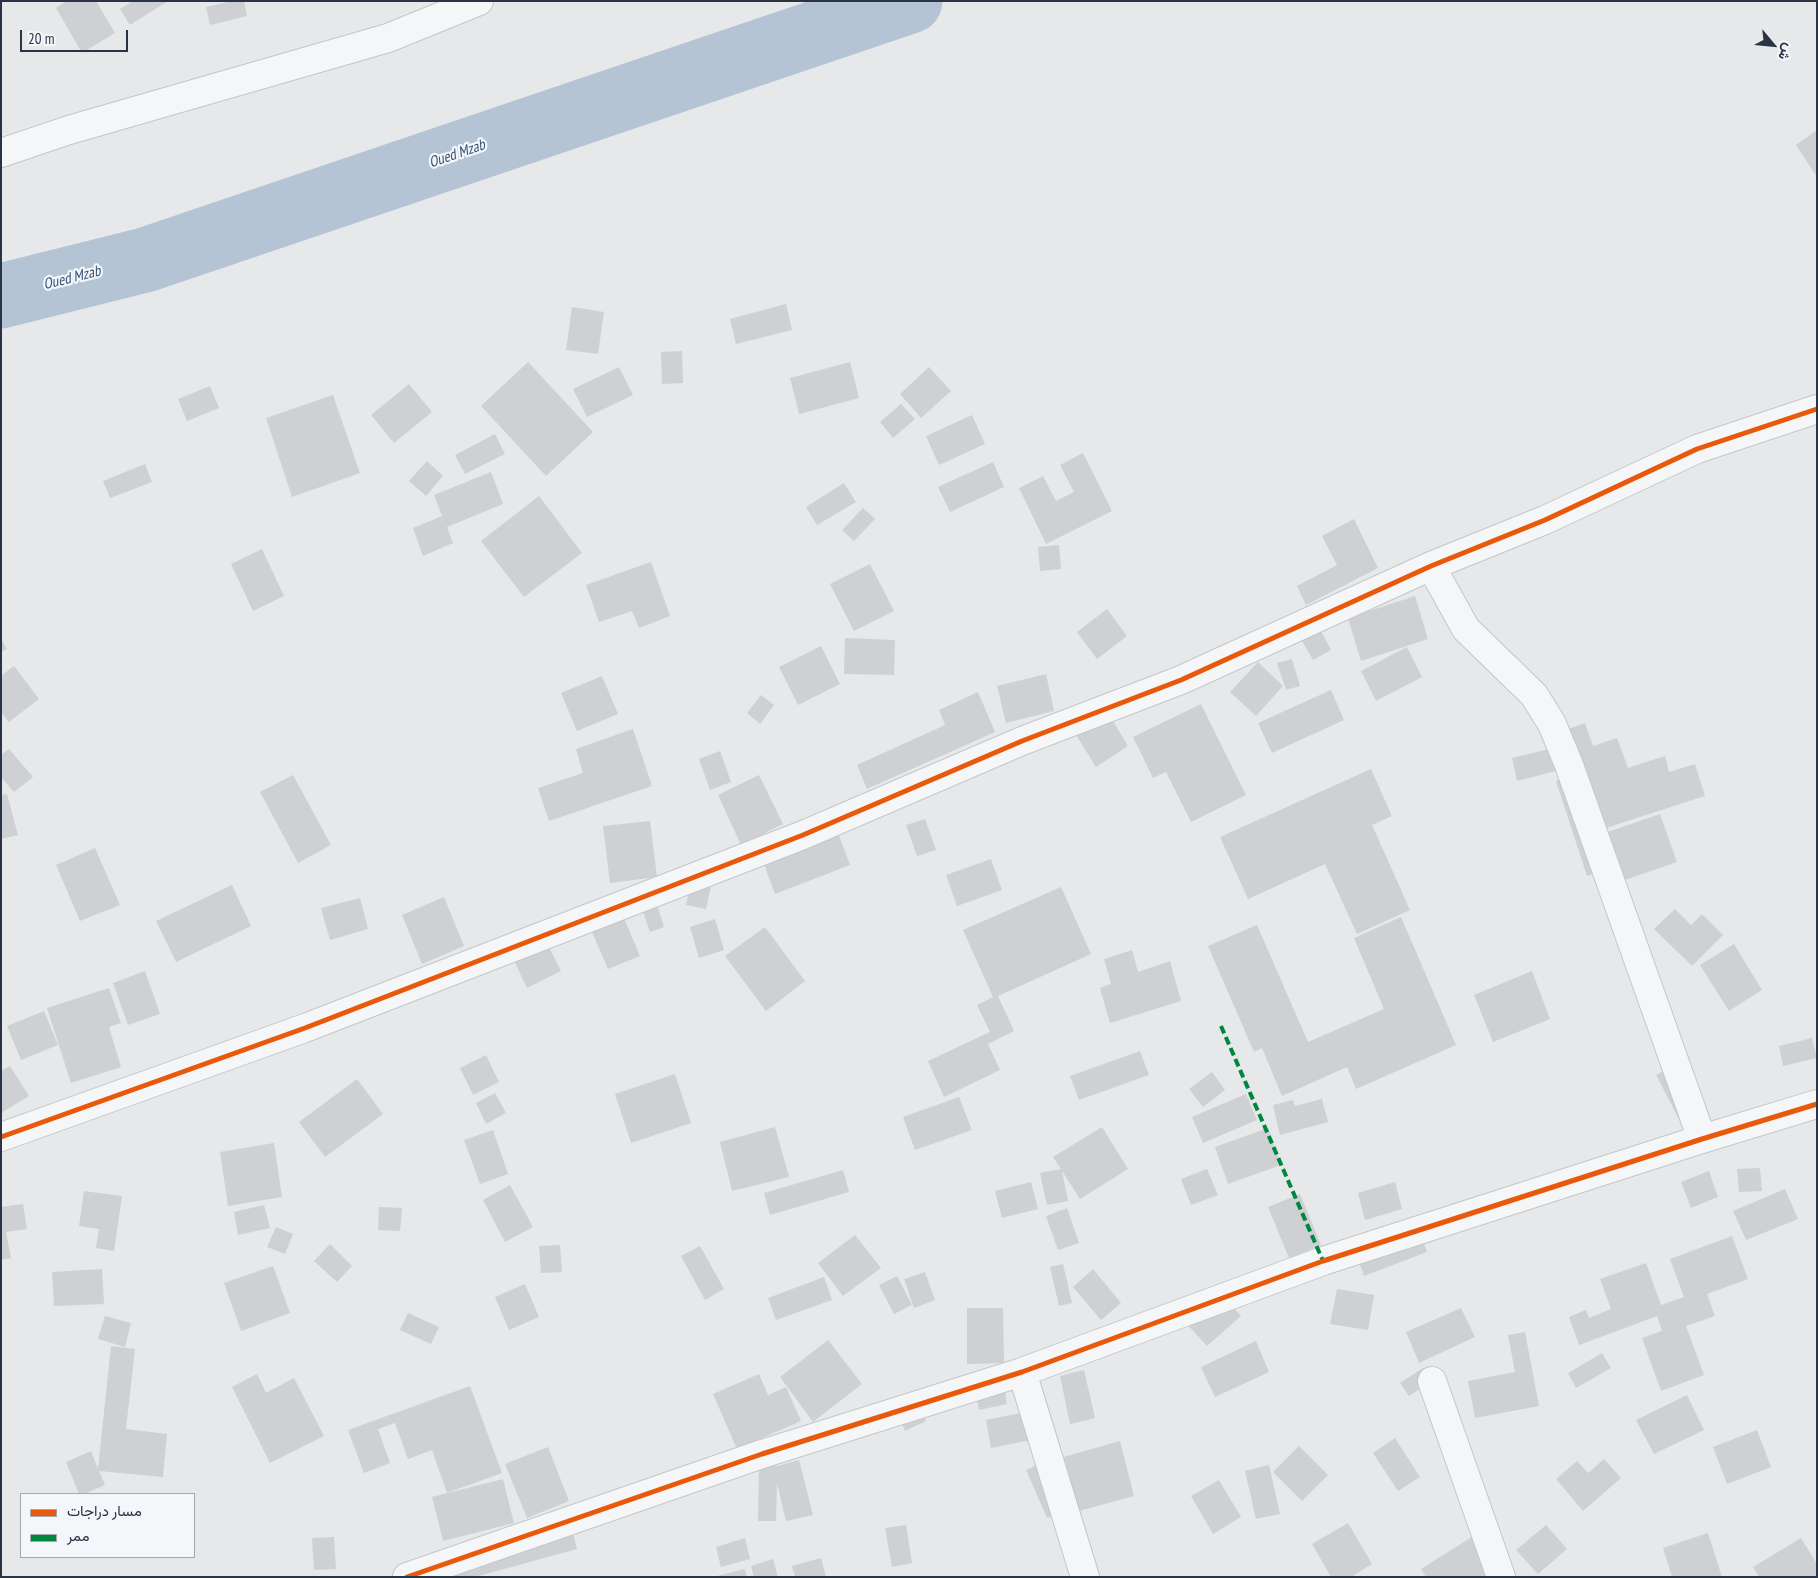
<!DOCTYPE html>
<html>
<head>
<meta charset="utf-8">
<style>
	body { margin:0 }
	#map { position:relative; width:1818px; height:1578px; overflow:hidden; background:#e6e8ea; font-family:"PT Sans Narrow",Vazirmatn,sans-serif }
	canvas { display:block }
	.frame { position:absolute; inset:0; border:2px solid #2b3445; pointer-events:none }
	.legend { position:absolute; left:20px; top:1493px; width:175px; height:65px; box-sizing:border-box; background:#f4f6f9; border:1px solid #a4a8b1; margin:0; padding:6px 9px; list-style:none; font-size:15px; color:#2b3445 }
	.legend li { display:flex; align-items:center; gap:10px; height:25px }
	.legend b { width:25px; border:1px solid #a4a8b1 }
	.north { position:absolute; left:1748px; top:20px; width:50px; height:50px; -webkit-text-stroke:4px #f4f6f9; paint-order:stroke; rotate:118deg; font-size:14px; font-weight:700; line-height:20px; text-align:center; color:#2b3445 }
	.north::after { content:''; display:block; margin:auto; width:18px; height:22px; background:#2b3445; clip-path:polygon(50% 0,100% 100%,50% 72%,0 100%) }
	.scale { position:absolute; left:20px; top:30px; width:108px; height:22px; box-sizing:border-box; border:2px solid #2b3445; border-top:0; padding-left:6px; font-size:15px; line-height:18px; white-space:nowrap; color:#2b3445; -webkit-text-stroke:4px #f4f6f9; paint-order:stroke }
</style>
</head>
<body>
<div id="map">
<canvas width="1818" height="1578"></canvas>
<div class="frame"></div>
<ul class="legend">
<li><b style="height:6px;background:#e8590c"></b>مسار دراجات</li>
<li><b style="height:6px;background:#00873e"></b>ممر</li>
</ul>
<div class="north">ش</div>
<div class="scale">20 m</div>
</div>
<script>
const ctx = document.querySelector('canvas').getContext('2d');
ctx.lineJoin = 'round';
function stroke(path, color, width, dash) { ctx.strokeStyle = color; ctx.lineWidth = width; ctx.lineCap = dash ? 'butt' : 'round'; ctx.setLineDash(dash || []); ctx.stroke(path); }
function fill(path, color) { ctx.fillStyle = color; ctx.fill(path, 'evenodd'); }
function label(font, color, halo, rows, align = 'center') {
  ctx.font = font + ' "PT Sans Narrow",sans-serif'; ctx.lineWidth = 4.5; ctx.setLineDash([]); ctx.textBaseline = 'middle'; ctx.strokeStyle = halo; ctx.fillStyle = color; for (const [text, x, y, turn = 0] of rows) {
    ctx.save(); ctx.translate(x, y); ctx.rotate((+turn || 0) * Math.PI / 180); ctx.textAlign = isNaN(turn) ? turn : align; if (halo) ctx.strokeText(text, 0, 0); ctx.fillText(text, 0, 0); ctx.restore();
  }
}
stroke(new Path2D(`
	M1,296L145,260L910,1`), '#b4c4d5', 65);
fill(new Path2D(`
	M66,1H96L115,33L82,53L56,8Z
	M133,1H168L130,25L120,9Z
	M232,1H244L247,16L210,25L206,7Z
	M1817,130V177L1796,145Z
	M786,304L792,330L736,344L730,319Z
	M572,307L604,312L598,354L566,350Z
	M682,351L683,383L662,384L661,352Z
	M528,362L593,432L546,476L481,406Z
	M850,362L859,398L799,414L790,378Z
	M619,367L633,395L587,417L573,389Z
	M929,367L951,391L921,418L900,394Z
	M409,384L432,412L394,443L371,415Z
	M210,386L219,408L187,421L178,399Z
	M333,395L360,473L292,497L266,418Z
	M901,404L915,419L893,438L880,422Z
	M972,415L985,444L939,465L926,436Z
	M495,434L505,454L465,474L455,455Z
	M1083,453L1112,511L1046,544L1019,488L1043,476L1056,501L1074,492L1060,465Z
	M427,461L443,476L426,496L409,481Z
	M993,462L1004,487L950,512L938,487Z
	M145,464L152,482L110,498L103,481Z
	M491,472L503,504L447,527L453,543L423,556L413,528L442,516L434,495Z
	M844,483L856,502L817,525L806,507Z
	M539,496L582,553L524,597L481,541Z
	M863,508L875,519L854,541L842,530Z
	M1354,519L1378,568L1306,605L1297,586L1337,565L1322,536Z
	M1059,545L1061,569L1040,571L1038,547Z
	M262,549L284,596L253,611L231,564Z
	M651,562L670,616L639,628L632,611L599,622L586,585Z
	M870,564L894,611L854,631L830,584Z
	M1415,596L1428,639L1361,661L1348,618Z
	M1107,609L1127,636L1097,659L1077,632Z
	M1313,616L1331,650L1313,660L1294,627Z
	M1,638L7,649L1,652Z
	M845,638L895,640L894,675L844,674Z
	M821,646L840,684L798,705L779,667Z
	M1407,647L1422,677L1376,701L1361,671Z
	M1292,659L1300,686L1286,690L1277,663Z
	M1258,662L1283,686L1256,716L1230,692Z
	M14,666L39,699L9,722L1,712V676Z
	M1046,674L1054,711L1006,723L997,686Z
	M602,676L618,714L577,731L561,693Z
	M1331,690L1344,720L1272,753L1258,723Z
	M978,692L995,732L867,789L857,765L945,725L939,710Z
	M761,695L774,705L760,724L747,713Z
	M1201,704L1246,795L1191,822L1166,772L1153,778L1133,737Z
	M1104,706L1128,746L1096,767L1071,727Z
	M1585,723L1593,746L1617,738L1628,768L1665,756L1669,772L1695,764L1705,796L1603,829L1615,867L1587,876L1556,781L1582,773L1568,729Z
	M633,729L652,786L549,821L538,788L583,773L576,749Z
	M1570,744L1575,766L1517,781L1512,758Z
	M9,749L33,777L14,792L1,777V755Z
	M720,751L731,782L710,790L699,759Z
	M1371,769L1392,816L1372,825L1410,910L1357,934L1325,864L1248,899L1220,837Z
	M293,775L331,845L298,863L260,792Z
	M759,775L783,824L741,845L718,795Z
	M7,794L18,835L1,839V795Z
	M1660,814L1677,862L1625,880L1608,832Z
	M925,819L936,850L917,856L906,825Z
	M650,821L657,877L610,883L603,826Z
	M837,830L850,865L775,894L762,859Z
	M95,848L120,905L80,921L56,865Z
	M991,859L1002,890L957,906L946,875Z
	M693,873L713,877L706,909L686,905Z
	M232,885L251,926L176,962L156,921Z
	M1061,887L1091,954L998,996L1014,1031L988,1044L1000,1070L944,1097L928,1061L990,1032L977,1005L993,997L963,930Z
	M654,895L664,927L650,932L639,900Z
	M444,897L464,946L422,964L402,915Z
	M360,898L368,929L330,940L321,908Z
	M618,904L640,956L608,969L586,918Z
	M1675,909L1691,925L1702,914L1723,935L1692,966L1654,929Z
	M1401,917L1456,1045L1356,1089L1347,1067L1282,1096L1262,1048L1254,1052L1208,946L1257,925L1308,1042L1384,1009L1354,938Z
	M715,919L724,950L699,958L690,927Z
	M765,927L805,981L766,1011L725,956Z
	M542,933L561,971L527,988L509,950Z
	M1734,944L1762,990L1729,1011L1700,965Z
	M1132,950L1138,972L1170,961L1181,1001L1110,1023L1100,988L1111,984L1104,959Z
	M145,971L160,1014L128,1025L113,983Z
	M1532,971L1550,1019L1493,1042L1474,995Z
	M109,988L121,1023L109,1027L121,1067L71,1083L47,1008Z
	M44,1011L58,1045L21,1060L7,1026Z
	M1812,1038L1817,1058L1783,1066L1779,1046Z
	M1140,1051L1149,1075L1079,1100L1070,1076Z
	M486,1055L499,1082L473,1095L460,1068Z
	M1681,1062L1707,1113L1682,1125L1656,1075Z
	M10,1066L29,1096L1,1113V1071Z
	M1212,1072L1225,1090L1203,1107L1189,1089Z
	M675,1074L691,1123L631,1143L615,1094Z
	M357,1079L383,1114L325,1157L299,1122Z
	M495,1093L506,1113L486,1124L476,1103Z
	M1246,1094L1257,1120L1203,1143L1192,1117Z
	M959,1097L972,1130L915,1150L903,1117Z
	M1322,1099L1328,1122L1280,1135L1273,1105L1293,1100L1295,1106Z
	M775,1127L789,1177L732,1191L720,1142Z
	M1102,1127L1128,1169L1080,1199L1062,1171L1068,1201L1047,1205L1040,1173L1061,1169L1053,1157Z
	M1268,1128L1281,1165L1228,1184L1215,1147Z
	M493,1130L508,1174L480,1184L464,1140Z
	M274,1143L282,1197L228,1206L220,1152Z
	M1760,1168L1762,1191L1739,1192L1737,1169Z
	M1207,1169L1218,1195L1191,1205L1181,1179Z
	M843,1170L849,1192L770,1215L764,1193Z
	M1709,1171L1718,1197L1691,1208L1681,1182Z
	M1031,1182L1038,1209L1002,1218L995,1191Z
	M1395,1182L1402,1209L1365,1220L1358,1193Z
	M510,1185L533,1227L505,1242L483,1200Z
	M1785,1189L1798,1219L1746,1240L1733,1211Z
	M84,1191L122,1196L114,1251L96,1248L99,1229L79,1226Z
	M1300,1194L1321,1245L1289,1258L1268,1207Z
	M23,1204L27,1229L6,1232L11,1258L1,1260V1207Z
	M264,1205L270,1228L238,1235L234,1212Z
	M379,1207L402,1208L400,1231L378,1230Z
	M1067,1208L1079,1243L1058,1250L1046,1216Z
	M1417,1224L1427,1252L1364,1276L1354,1247Z
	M276,1227L293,1234L285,1254L267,1247Z
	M855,1235L881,1268L843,1296L818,1263Z
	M1732,1236L1748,1279L1707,1294L1715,1316L1686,1326L1704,1375L1661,1391L1642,1338L1662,1331L1657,1316L1579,1345L1569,1317L1586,1310L1589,1318L1611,1309L1600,1279L1646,1263L1661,1305L1684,1297L1670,1259Z
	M330,1244L352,1266L337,1282L314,1261Z
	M560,1245L562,1272L541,1273L539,1246Z
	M700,1246L724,1289L705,1300L681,1256Z
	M1063,1264L1072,1303L1059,1306L1050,1267Z
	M273,1266L290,1313L241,1331L224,1283Z
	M102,1269L104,1304L54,1306L52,1272Z
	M1093,1269L1121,1303L1101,1320L1073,1287Z
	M925,1272L935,1300L914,1308L904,1279Z
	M897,1276L912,1305L894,1314L879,1285Z
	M824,1277L832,1300L776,1320L768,1298Z
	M525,1284L539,1317L509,1330L495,1297Z
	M1337,1289L1374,1295L1368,1330L1330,1324Z
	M1219,1292L1241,1316L1207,1346L1185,1322Z
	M967,1308H1003L1004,1363L967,1364Z
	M1461,1308L1475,1337L1419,1363L1406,1332Z
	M408,1313L439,1327L431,1344L400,1330Z
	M105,1316L131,1323L125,1347L98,1339Z
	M1525,1332L1539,1406L1475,1418L1468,1381L1515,1372L1508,1335Z
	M828,1340L862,1384L813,1422L780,1377Z
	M1256,1341L1269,1372L1215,1397L1201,1367Z
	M111,1346L135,1349L126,1429L167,1434L163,1477L99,1471L105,1485L84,1494H79L66,1462L91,1451L98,1469Z
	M1602,1353L1611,1368L1576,1388L1568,1373Z
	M1423,1368L1432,1381L1409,1396L1400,1383Z
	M1084,1370L1095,1418L1070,1424L1060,1376Z
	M257,1374L266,1393L294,1378L324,1436L270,1463L232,1387Z
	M759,1374L768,1395L786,1387L801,1421L737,1449L713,1394Z
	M1004,1384L1007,1404L979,1410L975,1390Z
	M470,1386L502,1473L447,1493L432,1450L408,1459L395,1423L378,1429L390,1463L364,1473L348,1430Z
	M1687,1395L1704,1430L1654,1454L1636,1420Z
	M917,1403L926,1421L905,1431L897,1412Z
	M1046,1408L1051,1436L991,1448L986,1420Z
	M1757,1430L1771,1467L1727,1484L1713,1447Z
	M1395,1438L1420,1477L1398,1491L1373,1453Z
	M1120,1441L1134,1496L1079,1511L1064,1457Z
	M1299,1446L1328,1475L1302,1501L1273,1472Z
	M548,1447L569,1501L527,1518L505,1464Z
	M1052,1458L1074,1507L1047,1518L1026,1470Z
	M1604,1459L1621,1478L1583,1511L1556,1479L1577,1461L1588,1473Z
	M799,1460L813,1515L786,1521L777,1483L776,1521H758L759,1465L777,1466Z
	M1269,1465L1280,1514L1256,1519L1245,1471Z
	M503,1479L514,1523L443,1541L432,1497Z
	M1219,1480L1241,1517L1213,1534L1191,1496Z
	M570,1521L577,1549L475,1577H455L448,1553Z
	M1348,1523L1372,1564L1351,1577H1331L1312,1544Z
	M906,1525L912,1563L892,1567L885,1528Z
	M1546,1525L1567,1549L1538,1574L1516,1550Z
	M1478,1533L1494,1577H1426L1421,1569Z
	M1708,1533L1722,1577H1672L1663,1548Z
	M334,1537L336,1569L314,1570L312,1538Z
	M745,1538L750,1559L721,1567L716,1547Z
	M1801,1538L1817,1564V1577H1759L1753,1567Z
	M821,1558L826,1577H795L792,1566Z
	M773,1559L778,1577H754L751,1566Z
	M745,1569L747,1577H717V1576Z`), '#ced0d3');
const street = new Path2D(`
	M1,153L69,130L388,38L479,1
	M1431,566L1466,629L1534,695L1552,724L1569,765L1702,1139
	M1,1137L305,1028L803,835L1022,741L1181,680L1431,566L1545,520L1697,449L1817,409
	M1022,1372L1085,1577
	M1432,1381L1501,1577
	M407,1577L762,1454L1022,1372L1323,1261L1702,1139L1817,1104`);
stroke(street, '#c4c6c8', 30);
stroke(street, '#f5f6f7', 28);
stroke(new Path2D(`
	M1221,1026L1323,1261`), '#00873e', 4, [8, 4]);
stroke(new Path2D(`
	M1,1137L305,1028L803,835L1022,741L1181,680L1431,566L1545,520L1697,449L1817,409
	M407,1577L762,1454L1022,1372L1323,1261L1702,1139L1817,1104`), '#e8590c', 5);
label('italic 15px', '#34527a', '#f4f6f9', [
	["Oued Mzab",457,154,-19],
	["Oued Mzab",72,278,-14]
]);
</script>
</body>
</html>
